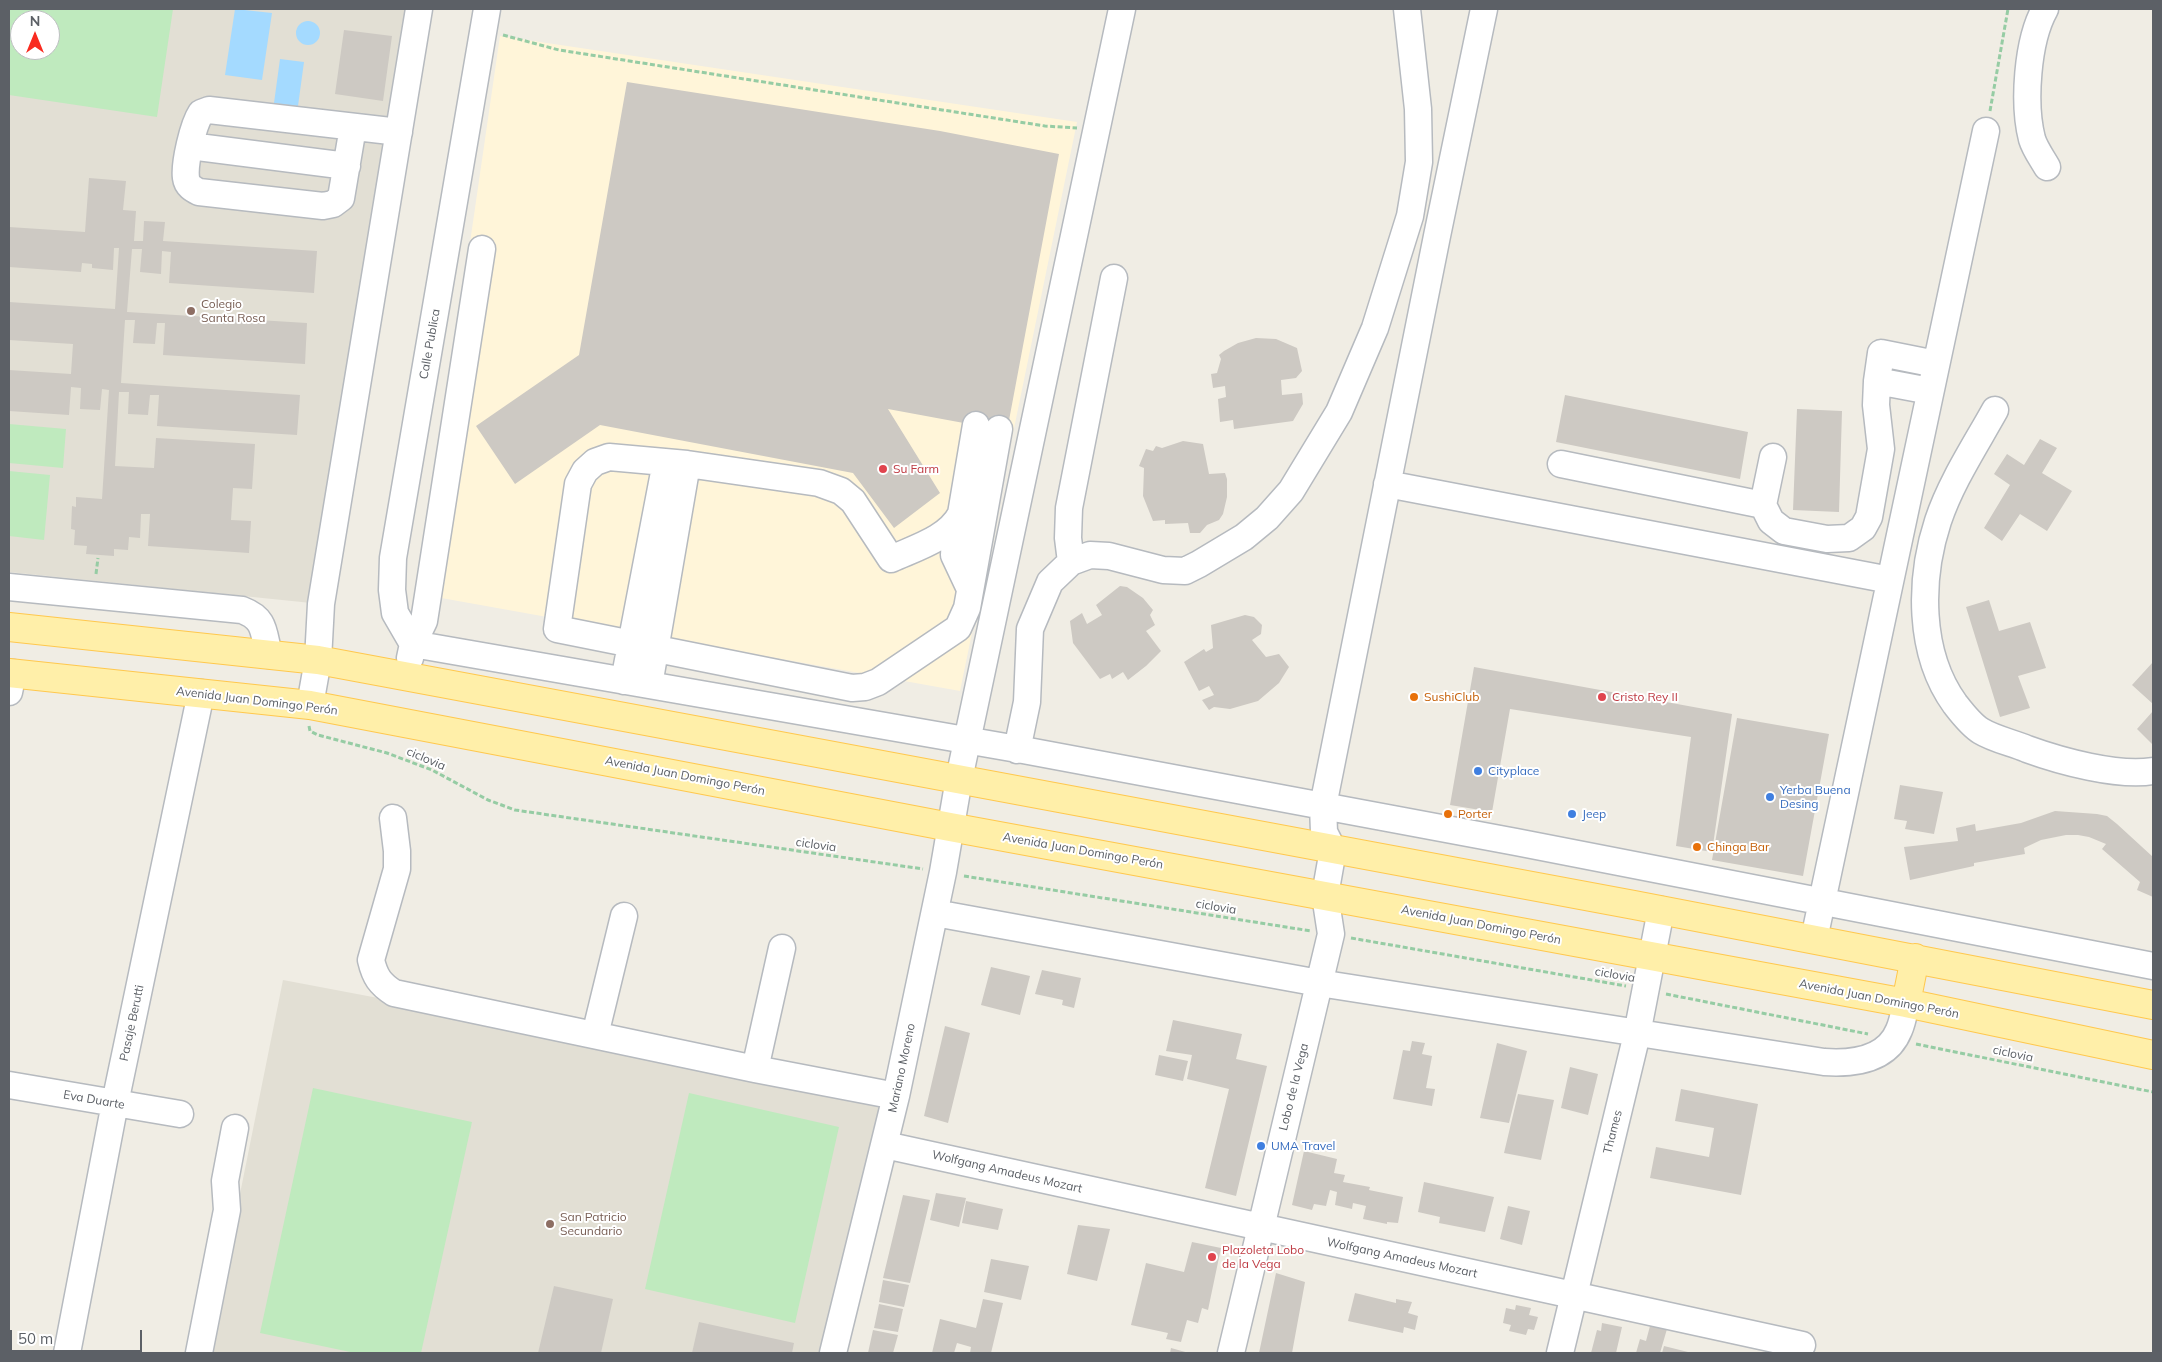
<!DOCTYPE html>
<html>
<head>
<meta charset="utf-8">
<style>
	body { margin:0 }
	#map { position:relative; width:2162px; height:1362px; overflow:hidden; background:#f0ede4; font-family:Mulish,sans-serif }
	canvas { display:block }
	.frame { position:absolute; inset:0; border:10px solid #5c6066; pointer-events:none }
	.north { position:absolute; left:10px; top:10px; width:50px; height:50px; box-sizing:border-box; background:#fff; border:1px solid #bebfc2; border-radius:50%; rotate:0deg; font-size:14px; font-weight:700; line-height:20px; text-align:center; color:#5c6066 }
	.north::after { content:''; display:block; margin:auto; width:18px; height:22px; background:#f92b20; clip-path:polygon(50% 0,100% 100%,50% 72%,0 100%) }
	.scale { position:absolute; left:10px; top:1330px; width:132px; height:22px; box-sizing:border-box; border:2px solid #5c6066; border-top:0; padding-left:6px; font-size:15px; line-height:18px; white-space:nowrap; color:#5c6066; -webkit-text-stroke:4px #fff; paint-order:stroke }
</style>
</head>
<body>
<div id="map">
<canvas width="2162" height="1362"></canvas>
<div class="frame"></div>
<div class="north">N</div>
<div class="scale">50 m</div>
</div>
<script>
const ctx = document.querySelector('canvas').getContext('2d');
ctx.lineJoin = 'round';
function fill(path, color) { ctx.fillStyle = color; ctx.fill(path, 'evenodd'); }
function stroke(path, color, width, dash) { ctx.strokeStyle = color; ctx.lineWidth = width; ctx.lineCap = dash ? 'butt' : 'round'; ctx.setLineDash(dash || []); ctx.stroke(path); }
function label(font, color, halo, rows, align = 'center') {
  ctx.font = font + ' Mulish,sans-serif'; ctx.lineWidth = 4; ctx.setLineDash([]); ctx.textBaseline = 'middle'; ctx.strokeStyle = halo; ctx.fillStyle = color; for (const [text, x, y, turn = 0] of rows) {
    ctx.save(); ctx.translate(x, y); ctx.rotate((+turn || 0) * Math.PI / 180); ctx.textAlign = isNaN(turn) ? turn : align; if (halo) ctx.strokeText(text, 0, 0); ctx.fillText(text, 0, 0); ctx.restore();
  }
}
fill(new Path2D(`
	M500,36L1077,122L960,691L419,594Z`), '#fff5d9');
fill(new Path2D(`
	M9,9H425L321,604L9,572ZM20,20H50V50H20Z
	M283,980L896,1096L835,1353H208Z`), '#e2dfd4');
fill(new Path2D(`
	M9,9H173L157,117L9,95ZM20,20H50V50H20Z
	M9,424L66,429L63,468L9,463Z
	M9,471L50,475L44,540L9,536Z
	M313,1088L472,1122L421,1353H355L260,1333Z
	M689,1093L839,1127L795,1323L645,1289Z`), '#bfeabe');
fill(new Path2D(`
	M235,9L272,13L262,80L225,75Z
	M296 33a12 12 0 1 1 24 0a12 12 0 1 1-24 0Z
	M280,59L304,62L298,106L274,103Z`), '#a4daff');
fill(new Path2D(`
	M344,30L392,36L383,101L335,94Z
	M627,82L940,131L1059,154L1007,431L888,409L940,493L894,528L853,473L600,425L515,484L476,426L579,355Z
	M89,178L126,181L123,210L136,211L134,241H143L144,221L165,222L163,241L317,251L314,293L169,283L171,252L162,251L161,274L140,272L142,249H132L127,312L307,323L305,364L163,355L165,323H157L155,344L133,343L135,320H125L121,383L300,395L297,435L157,426L159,395H150L148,415L128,414L129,392H119L115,466L154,468L156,438L255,444L252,489L233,488L231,520L251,521L249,553L148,546L150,514H141L140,538L129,537L128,550L114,549V556L86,554L87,546L74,545L75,530L71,529L72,506L76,507V497L102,499L109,390L102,389L100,410L80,409L81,388L71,387L69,415L9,411V370L71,374L73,344L9,340V302L115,309L119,248H114L113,270L92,268V264L82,263L81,272L9,267V227L85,232Z
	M1256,338L1276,339L1297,348L1302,371L1296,378L1281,380L1282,395L1302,393L1303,404L1293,421L1234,429L1233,420L1220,422L1218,399L1226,397L1225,386L1213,388L1211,374L1217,373L1221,359L1219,355L1224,351L1238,343Z
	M1565,395L1748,432L1740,479L1556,442Z
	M1797,409L1842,411L1839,512L1793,510Z
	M2040,439L2057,448L2042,473L2072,491L2047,531L2020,514L2002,541L1984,528L2010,485L1994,474L2007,454L2024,465Z
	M1183,441L1203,444L1209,474L1225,473L1227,479V497L1223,514L1219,520L1207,525L1200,533H1190L1188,523L1165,524V520L1153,521L1143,496L1144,468L1139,466L1146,449L1153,451L1156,446L1162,448Z
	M1120,586L1127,587L1143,598L1153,610L1150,615L1155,625L1146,631L1161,651L1146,666L1128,680L1123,672L1112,679L1110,674L1100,679L1073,643L1070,621L1082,613L1087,624L1102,615L1096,605Z
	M1989,600L1999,631L2030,622L2046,668L2018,676L2030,708L2000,717L1966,607Z
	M1245,615L1254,617L1262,625L1261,634L1252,640L1266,657L1279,654L1289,667L1279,683L1258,701L1230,709L1214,707L1209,710L1202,700L1214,695L1209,686L1199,691L1184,662L1204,649L1206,652L1213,648L1211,625Z
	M2153,662V704L2132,685Z
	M1474,667L1732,714L1712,852L1676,846L1691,737L1510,709L1492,812L1450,805Z
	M2153,711V745L2137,729Z
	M1737,718L1829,734L1803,876L1712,860Z
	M1900,785L1943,792L1934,834L1905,829L1907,821L1894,819Z
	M2055,811L2097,814L2107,816L2117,824L2153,857V897L2137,890L2140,882L2102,849L2106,844L2089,837L2078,835H2066L2041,840L2024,848L2025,854L1974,863V866L1910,880L1904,847L1958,841L1956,828L1975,824L1976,831L2021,823Z
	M991,967L1030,976L1020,1015L981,1005Z
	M1042,970L1081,978L1074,1008L1062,1005L1063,1000L1035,994Z
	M1173,1020L1242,1034L1236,1059L1267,1066L1236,1196L1205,1188L1229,1089L1187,1079L1192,1055L1166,1051Z
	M945,1026L970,1033L948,1123L924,1116Z
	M1412,1041L1425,1043L1422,1054L1432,1056L1426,1088L1435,1089L1432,1106L1393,1099L1403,1050L1410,1051Z
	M1497,1043L1527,1051L1509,1123L1480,1118Z
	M1159,1055L1188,1061L1183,1081L1155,1075Z
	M1570,1067L1598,1074L1588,1115L1561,1108Z
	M1681,1089L1758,1104L1741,1195L1650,1178L1656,1147L1709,1157L1714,1128L1675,1121Z
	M1518,1094L1554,1100L1541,1160L1504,1153Z
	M1304,1151L1337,1159L1334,1173L1345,1175L1343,1182L1370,1187L1369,1190L1403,1197L1398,1223L1387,1222V1224L1363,1219L1366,1206L1353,1203L1352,1209L1335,1205L1337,1192L1330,1190L1326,1206L1314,1204L1312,1210L1292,1205Z
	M1424,1182L1494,1197L1485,1232L1439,1223L1440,1217L1418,1212Z
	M936,1193L966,1198L959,1227L930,1220Z
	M903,1195L930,1200L910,1283L883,1278Z
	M966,1201L1003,1209L998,1230L962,1223Z
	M1508,1206L1530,1211L1522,1245L1500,1239Z
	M1078,1225L1110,1229L1097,1281L1067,1274Z
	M1192,1242L1221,1248L1208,1310L1202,1308L1198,1323L1187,1320L1181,1342L1166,1339L1168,1333L1131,1325L1146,1263L1184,1272Z
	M991,1259L1029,1266L1021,1300L984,1292Z
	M1276,1273L1305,1282L1292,1353H1259Z
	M883,1280L909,1285L904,1307L879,1302Z
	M554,1286L613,1299L601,1353H538Z
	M1355,1293L1396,1303V1299L1412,1302L1408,1313L1418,1316L1415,1330L1404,1327L1403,1333L1348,1321Z
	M983,1299L1003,1303L991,1353H970L971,1347L957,1343L954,1353H932L940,1319L976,1328Z
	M879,1304L903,1309L898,1332L874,1328Z
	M1516,1305L1531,1308L1529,1315L1538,1317L1534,1330L1528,1329L1526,1335L1509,1331L1511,1325L1503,1323L1506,1308L1515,1310Z
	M699,1322L794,1343L792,1353H692Z
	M1602,1323L1622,1327L1616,1353H1591L1597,1330L1601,1331Z
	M1650,1326L1667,1329L1660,1353H1636L1640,1339L1646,1341Z
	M873,1330L898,1335L893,1353H868Z
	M1664,1346L1692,1353H1662Z
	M1171,1348L1189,1353H1170Z`), '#cdc9c3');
const minor = new Path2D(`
	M2045,9C2027,41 2023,104 2032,139C2035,149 2042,158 2047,167
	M353,127L341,198L333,204L323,206L199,192C193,189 187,186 186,178C184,164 193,125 201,113L209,110L399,132
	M190,146L347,166
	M482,249L424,621L413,644L1023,750L1516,842L2153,966
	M1877,381L1930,391
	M1995,410C1975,446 1951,482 1938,521C1919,579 1918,653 1955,704C1962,713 1971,725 1981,731C1994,739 2013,743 2027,749C2060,761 2118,777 2153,771
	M976,425L961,514C948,539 915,548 891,559L853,501L841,491L819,483L687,464L609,457L595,462L585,471L578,484L557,629L852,688L865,687L878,682L958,628L967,608L999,429
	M1773,457L1763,505L1771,521L1784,531L1827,539L1849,538L1863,528L1869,517L1881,449L1876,405L1877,381L1881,353L1936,364
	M1561,464L1763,505
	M1387,484L1890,580
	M956,523L954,555L970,589
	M1071,562L1068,538L1069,508L1114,278
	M9,587L242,610C266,619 263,632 269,655
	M410,658L413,644L395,613L392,590L393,558L487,9
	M624,681L666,462
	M649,685L687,464
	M9,692L13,673
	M310,705L318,660L321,604L419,9
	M1017,750L1027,702L1030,629L1050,582L1071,562L1090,555L1109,556L1163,570L1185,571L1199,564L1244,537L1267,518L1291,491L1339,412L1375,328L1410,216L1419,162L1418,109L1407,9
	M393,818L397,851V869L371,960C375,977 380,984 394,993L755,1069L896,1096
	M935,913L1319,983L1824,1062C1853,1064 1887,1060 1899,1030C1903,1021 1904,1012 1906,1003
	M1814,939L1986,131
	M595,1035L624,916
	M755,1069L782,948
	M9,1085L180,1114
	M885,1145L1802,1345
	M67,1353L115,1103L201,693
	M199,1353L227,1210L225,1181L235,1128
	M833,1353L896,1096L943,872L959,779L1122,9
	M1231,1353L1331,934L1325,895L1333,850L1324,832L1323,806L1437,236L1484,9
	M1560,1353L1637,1034L1661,910`);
const major = new Path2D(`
	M9,627L318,660L1634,905L2153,1005
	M9,673L310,705L950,827L1906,1003L2153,1055
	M1906,1003L1915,958`);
stroke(minor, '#b6babf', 29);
stroke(major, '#ffc84e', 30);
stroke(new Path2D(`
	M503,35L559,50L1045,126L1077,128
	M1990,111L2008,9
	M96,574L98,558
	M309,726L310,731L318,735L387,753L432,770L488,800L515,810L923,869
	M964,876L1311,931
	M1351,938L1626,986
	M1666,994L1868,1034
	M1916,1044L2153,1092`), '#96cca4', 3, [5, 2.5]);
stroke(minor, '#fff', 26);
stroke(major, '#ffefa9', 28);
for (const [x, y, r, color] of [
	[191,311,5,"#8d6e63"],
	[883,469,5,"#e0444e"],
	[1414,697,5,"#e8710a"],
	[1602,697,5,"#e0444e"],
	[1478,771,5,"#3f7fe0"],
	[1770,797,5,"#3f7fe0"],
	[1448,814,5,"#e8710a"],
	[1572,814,5,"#3f7fe0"],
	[1697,847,5,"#e8710a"],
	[1261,1146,5,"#3f7fe0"],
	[550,1224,5,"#8d6e63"],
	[1212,1257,5,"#e0444e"]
]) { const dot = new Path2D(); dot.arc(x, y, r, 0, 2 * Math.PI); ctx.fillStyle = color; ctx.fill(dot); stroke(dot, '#fff', 2); }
label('12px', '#785e54', '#fff', [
	["Colegio",201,304],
	["Santa Rosa",201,318],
	["San Patricio",560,1217],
	["Secundario",560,1231]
], 'left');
label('12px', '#5c6066', '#fff', [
	["Calle Publica",430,344,-80],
	["Avenida Juan Domingo Perón",257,701,7],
	["ciclovia",426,759,23],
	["Avenida Juan Domingo Perón",685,776,11],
	["ciclovia",816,845,8],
	["Avenida Juan Domingo Perón",1083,851,10],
	["ciclovia",1216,907,9],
	["Avenida Juan Domingo Perón",1481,925,11],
	["ciclovia",1615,975,10],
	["Avenida Juan Domingo Perón",1879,999,11],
	["Pasaje Berutti",132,1023,-78],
	["ciclovia",2013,1054,12],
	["Mariano Moreno",902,1068,-78],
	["Lobo de la Vega",1294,1087,-76],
	["Eva Duarte",94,1100,10],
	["Thames",1613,1132,-76],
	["Wolfgang Amadeus Mozart",1007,1172,13],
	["Wolfgang Amadeus Mozart",1402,1258,12]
]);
label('12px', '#be3a42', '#fff', [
	["Su Farm",893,469],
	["Cristo Rey II",1612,697],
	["Plazoleta Lobo",1222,1250],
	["de la Vega",1222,1264]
], 'left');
label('12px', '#c56008', '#fff', [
	["SushiClub",1424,697],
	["Porter",1458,814],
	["Chinga Bar",1707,847]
], 'left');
label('12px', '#366cbe', '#fff', [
	["Cityplace",1488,771],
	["Yerba Buena",1780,790],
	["Desing",1780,804],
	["Jeep",1582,814],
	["UMA Travel",1271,1146]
], 'left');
</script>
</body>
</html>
